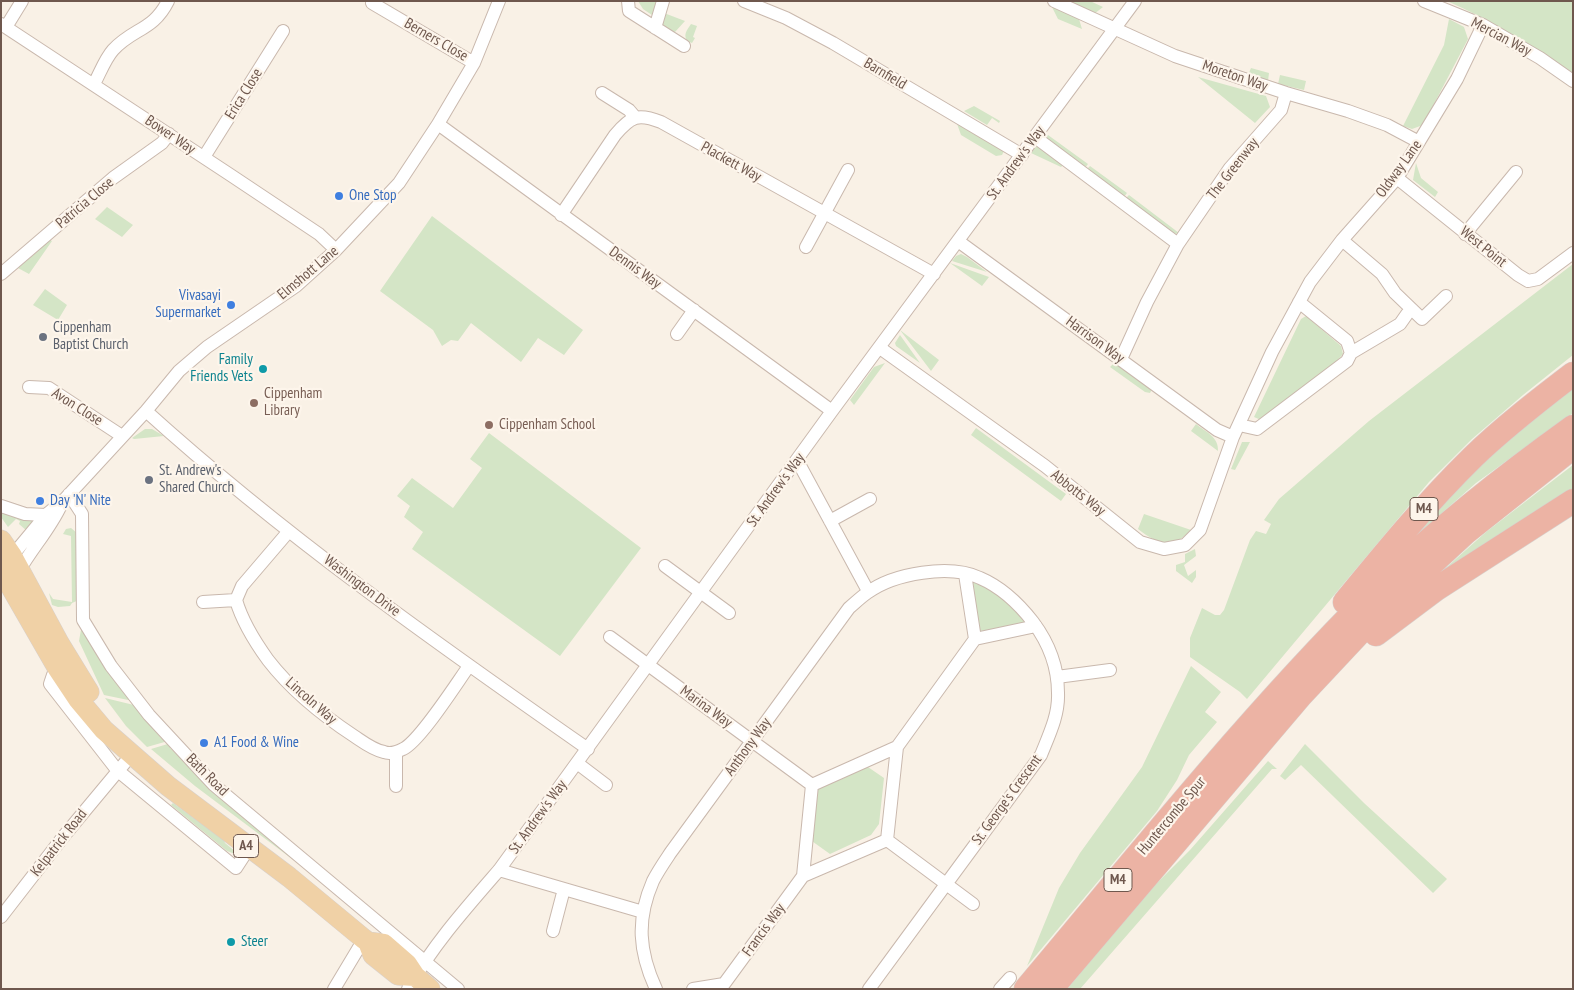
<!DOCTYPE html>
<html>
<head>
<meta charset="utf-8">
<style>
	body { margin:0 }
	#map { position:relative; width:1574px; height:990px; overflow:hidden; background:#f9f1e6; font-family:"PT Sans Narrow",sans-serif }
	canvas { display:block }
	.frame { position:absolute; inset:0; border:2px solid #6f584e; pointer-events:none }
</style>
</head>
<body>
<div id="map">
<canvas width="1574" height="990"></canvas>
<div class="frame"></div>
</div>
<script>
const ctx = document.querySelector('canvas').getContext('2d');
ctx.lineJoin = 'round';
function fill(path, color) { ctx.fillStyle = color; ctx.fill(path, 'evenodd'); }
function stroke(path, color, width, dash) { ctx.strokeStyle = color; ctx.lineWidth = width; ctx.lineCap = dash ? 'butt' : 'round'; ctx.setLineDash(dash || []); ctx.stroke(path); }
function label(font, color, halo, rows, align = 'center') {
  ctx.font = font + ' "PT Sans Narrow",sans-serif'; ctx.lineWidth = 4.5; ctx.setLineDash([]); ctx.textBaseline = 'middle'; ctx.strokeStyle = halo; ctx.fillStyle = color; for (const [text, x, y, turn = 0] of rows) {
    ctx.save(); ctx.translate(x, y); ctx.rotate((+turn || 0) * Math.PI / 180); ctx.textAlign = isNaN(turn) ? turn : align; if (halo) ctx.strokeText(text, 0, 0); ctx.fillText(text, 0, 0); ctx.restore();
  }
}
fill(new Path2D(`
	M638,1H659L652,15L643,9Z
	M1067,1H1090L1103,7L1094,14Z
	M1447,1H1573V73C1533,46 1491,20 1447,1Z
	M1051,5L1079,19L1082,29L1058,19Z
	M664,13L685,21L675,32C669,31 665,28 662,23Z
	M1449,19L1464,27L1468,39L1423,125L1412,129L1403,126L1444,45Z
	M691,24L697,26L693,37L695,38L692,43L687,41C683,34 687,30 691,24Z
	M1251,68L1269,73L1268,81L1248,75Z
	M1280,75L1306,81L1304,90L1278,84Z
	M1198,77L1266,96L1270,107L1255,123Z
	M974,106L1000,121L999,123L992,118L987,125L964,111Z
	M956,121L1004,151L1002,155L996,156L961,135Z
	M1048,135L1088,164L1085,168L1044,136Z
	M1037,145L1064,164L1061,167L1031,153Z
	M1416,163L1421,178L1438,192L1435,197L1413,180Z
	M1090,166L1127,193L1124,197L1087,169Z
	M1129,195L1179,233L1175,234L1126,198Z
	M107,207L133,225L122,237L95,219Z
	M432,216L583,330L564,355L538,338L521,362L471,323L458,341L451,340L442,346L433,330L380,291Z
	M50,240L52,241L29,274L18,268Z
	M961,254L967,257L987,272L952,261L956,256Z
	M950,263L989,277L982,286Z
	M1573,264V355L1523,395L1472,439L1429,482L1247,699L1240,692L1190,657V638L1202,608L1215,615H1220L1224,610L1250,540L1256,531L1266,534L1271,524L1264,520L1279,499L1369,421Z
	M45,289L67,305L58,320L33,305Z
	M1306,316L1341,346L1343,354L1336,362L1261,420L1254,417L1301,319Z
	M900,330L939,360L931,371Z
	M900,335L920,363L896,346L895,343Z
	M1116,361L1153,387L1150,393L1145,392L1110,367Z
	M885,363L854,405L850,400L874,367Z
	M1573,385V413L1476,483L1400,550L1469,471Z
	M1196,424C1206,432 1219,437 1218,451L1191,431Z
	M976,428L1066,494L1061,501L971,435Z
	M145,429H152L164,436L134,439L132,438Z
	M489,433L641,548L560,656L412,549L423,532L404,517L410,506L397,496L412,478L453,508L482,468L470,459Z
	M1242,442H1250L1235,470L1231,469Z
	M1573,465V493L1411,599L1486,532Z
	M1,510L35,520L27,531L19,524L20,521L16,519L8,527L1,517Z
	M1144,514L1191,530C1173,549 1158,545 1138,529Z
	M71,528L77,533L79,600L72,603L70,606L58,607L52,605L49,593L53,599L72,602L71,536L63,534L66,529Z
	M1195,549L1196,556L1184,565L1188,576L1196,570V577L1192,583L1176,571V565L1185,562V554Z
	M973,581L991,588L1027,619L1023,624L980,631L977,630L969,585Z
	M82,624L133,701L104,695L79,641Z
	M1191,666L1221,692L1205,712L1217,722L1189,755L1177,780L1157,811L1027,966L1059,888L1080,853L1142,767Z
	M105,698L138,706V710L161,738L168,741L147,747L126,726Z
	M171,743L170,748L237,809L320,880L195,786L151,749Z
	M1305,744L1364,803L1447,879L1433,893L1301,765L1285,780L1280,776Z
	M1268,761L1277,769H1272L1080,989H1067L1146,894L1190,850Z
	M865,765L884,778L879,824L871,835L830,854L809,839L814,795L823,783Z
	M173,803L224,840L225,843L236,852L235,854L227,851L171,805Z`), '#d4e5c6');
const street = new Path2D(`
	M628,1L629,11L684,46
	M744,1L786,18L833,43L1022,155
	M1054,1L1175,56L1286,93L1348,111L1387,125L1419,142
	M1424,1L1483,25L1540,58L1573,81
	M372,3L474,63
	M1,24L229,174L319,234L336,250
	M6,27L22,1
	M655,28L663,1
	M94,84C100,73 105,59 113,50C133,28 153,31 168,1
	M602,93L629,110L635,117
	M438,124L832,411
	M1035,137L1178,244
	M204,157L283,31
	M1397,178L1518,275L1528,281L1538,279L1573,253
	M561,215L615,135C631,116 638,113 661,122L934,274
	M1465,234L1516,172
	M1342,240L1382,274L1395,293L1422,319L1446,296
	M958,241L1217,430L1233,437
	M806,247L848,170
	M1,274L113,178L162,143L169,134
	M677,334L694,310
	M880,348L1045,466L1140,542L1164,549L1185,545L1200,530L1233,437L1272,352L1310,282L1342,240L1397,178L1457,79L1483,25
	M1351,353L1400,324L1407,314
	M1121,359L1147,302L1178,244L1230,168L1281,110L1286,93
	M29,387L49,388L122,436
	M146,411C283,535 436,643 588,749
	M1239,425L1257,429L1347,361L1351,353L1347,341L1299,302
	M797,460L868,591
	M69,494L82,514L83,620L111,666L149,715L214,785L458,989
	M1,506L25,514L46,515
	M830,521L870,499
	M289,531L242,586L236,600C242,621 255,642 268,660C292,691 322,715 354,736C363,742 373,750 384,752C389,754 397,752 403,749C420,741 456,684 469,666
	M12,556L46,515L63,501L146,411L179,371L207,347L296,286L336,250L399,183L438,124L474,63L499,1
	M665,566L729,613
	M19,571C32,548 50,529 61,505
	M965,574L975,639
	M203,602L236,600
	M610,637L812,785
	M975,639L1036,626
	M58,669L53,675L50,684L117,770L236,868L249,848
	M1057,677L1110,670
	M897,747L887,840L803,876L812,785Z
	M897,747L975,639
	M396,752V786
	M577,763L606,785
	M887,840L973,904
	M499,870L643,912
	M1,917L63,837L133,753
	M553,931L564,889
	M724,984L803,876
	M334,989L364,939
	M408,989C433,945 466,908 499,870L832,411L1135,1
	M656,989C639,952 636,920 653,881C658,871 665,861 671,852L849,608C855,603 861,597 867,593C894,573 950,564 980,578C1001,587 1019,604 1033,622C1048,642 1058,667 1058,693C1059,715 1049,735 1041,755L869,989
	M693,989L724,984
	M1000,989L1010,978`);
const primary = new Path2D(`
	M1,540L12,556L59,643L89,692
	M1,570L58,669L78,699L104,730L168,786L289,877L364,939L368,942L373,955L398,975L415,976
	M368,942L384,944L407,964L415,976L430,989`);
const highway = new Path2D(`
	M1345,602C1386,552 1427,502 1473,457C1504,427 1539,400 1573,374
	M1376,634L1436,589L1573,501
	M1026,989C1144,849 1258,705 1389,577C1446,522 1509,473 1573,427
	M1051,989L1301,695L1375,616L1466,532L1573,447`);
stroke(street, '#c9b8ad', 14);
stroke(primary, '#d7d0cd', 21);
stroke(highway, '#d7d0cd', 25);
stroke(street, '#fff', 12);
stroke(primary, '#f0d1a6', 20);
stroke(highway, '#ecb3a4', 24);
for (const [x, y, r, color] of [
	[339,196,5,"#3f7fe0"],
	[231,305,5,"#3f7fe0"],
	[43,337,5,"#6b7280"],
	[263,369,5,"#0f9aa8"],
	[254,403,5,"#8d6e63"],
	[489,425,5,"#8d6e63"],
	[149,480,5,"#6b7280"],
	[40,501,5,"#3f7fe0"],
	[204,743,5,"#3f7fe0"],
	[231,942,5,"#0f9aa8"]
]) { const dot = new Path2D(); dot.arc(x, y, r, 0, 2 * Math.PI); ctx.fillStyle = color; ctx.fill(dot); stroke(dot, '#fdf5eb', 2); }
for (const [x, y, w] of [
	[1424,509,28],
	[246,846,25],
	[1118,880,28]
]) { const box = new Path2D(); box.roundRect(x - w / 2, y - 11.5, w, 23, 4); ctx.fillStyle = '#fdf5eb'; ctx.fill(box); stroke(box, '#6f584e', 1); }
label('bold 14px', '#6f584e', null, [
	["M4",1424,509],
	["A4",246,846],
	["M4",1118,880]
]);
label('15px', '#6f584e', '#fdf5eb', [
	["Mercian Way",1501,37,28],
	["Berners Close",436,40,30],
	["Barnfield",885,74,31],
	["Moreton Way",1235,76,19],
	["Erica Close",244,94,-58],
	["Bower Way",170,135,34],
	["Plackett Way",731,162,29],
	["St. Andrew's Way",1016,163,-54],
	["The Greenway",1233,169,-52],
	["Oldway Lane",1399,169,-54],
	["Patricia Close",85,203,-40],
	["West Point",1483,247,39],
	["Dennis Way",635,268,36],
	["Elmshott Lane",308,273,-40],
	["Harrison Way",1095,340,36],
	["Avon Close",77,407,32],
	["St. Andrew's Way",776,490,-54],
	["Abbotts Way",1078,493,38],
	["Washington Drive",362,586,37],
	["Lincoln Way",311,701,41],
	["Marina Way",706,707,36],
	["Anthony Way",748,747,-54],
	["Bath Road",207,775,45],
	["St. George's Crescent",1007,800,-54],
	["Huntercombe Spur",1172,816,-50],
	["St. Andrew's Way",538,817,-54],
	["Kelpatrick Road",59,843,-52],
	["Francis Way",764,930,-54]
]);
label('15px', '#366cbe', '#fdf5eb', [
	["One Stop",349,196],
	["Vivasayi",221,296,"right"],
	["Supermarket",221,313,"right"],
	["Day 'N' Nite",50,501],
	["A1 Food & Wine",214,743]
], 'left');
label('15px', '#5b616d', '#fdf5eb', [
	["Cippenham",53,328],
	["Baptist Church",53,345],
	["St. Andrew's",159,471],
	["Shared Church",159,488]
], 'left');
label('15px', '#0d838f', '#fdf5eb', [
	["Family",253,360],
	["Friends Vets",253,377],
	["Steer",241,942,"left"]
], 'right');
label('15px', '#785e54', '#fdf5eb', [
	["Cippenham",264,394],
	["Library",264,411],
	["Cippenham School",499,425]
], 'left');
</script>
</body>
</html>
